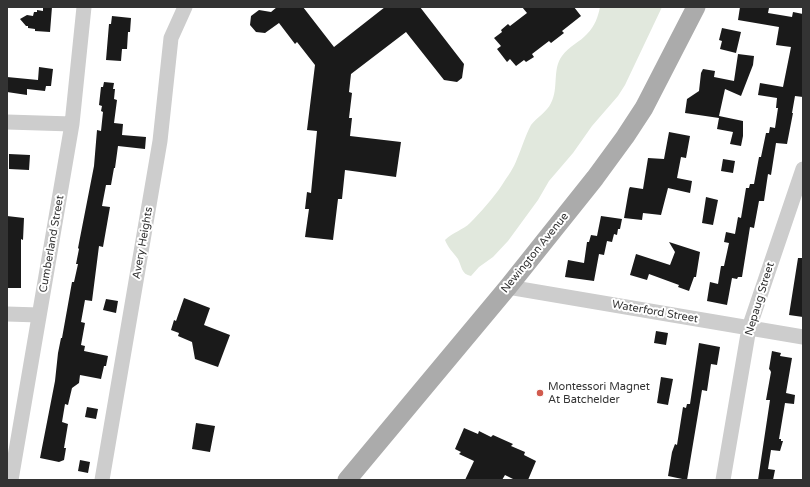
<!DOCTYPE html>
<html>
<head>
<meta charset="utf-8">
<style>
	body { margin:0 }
	#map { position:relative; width:810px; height:487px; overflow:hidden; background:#fff; font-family:"Varela Round",sans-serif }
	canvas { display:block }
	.frame { position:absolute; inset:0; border:8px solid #333; pointer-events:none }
</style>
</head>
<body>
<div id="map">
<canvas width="810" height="487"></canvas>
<div class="frame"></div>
</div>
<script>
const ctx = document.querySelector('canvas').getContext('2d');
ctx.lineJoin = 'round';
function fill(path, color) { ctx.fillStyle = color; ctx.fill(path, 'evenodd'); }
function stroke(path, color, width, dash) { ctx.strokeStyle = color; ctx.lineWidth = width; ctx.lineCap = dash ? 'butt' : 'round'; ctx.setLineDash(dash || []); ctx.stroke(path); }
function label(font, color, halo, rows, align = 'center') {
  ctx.font = font + ' "Varela Round",sans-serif'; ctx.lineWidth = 4; ctx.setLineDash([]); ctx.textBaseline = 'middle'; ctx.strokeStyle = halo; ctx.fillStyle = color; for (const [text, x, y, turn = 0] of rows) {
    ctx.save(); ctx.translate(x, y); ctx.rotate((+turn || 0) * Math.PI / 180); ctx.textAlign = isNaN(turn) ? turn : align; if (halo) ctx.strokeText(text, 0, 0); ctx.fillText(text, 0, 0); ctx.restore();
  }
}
fill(new Path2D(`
	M600,7H662L625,85L618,96L592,126L573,153L549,181L538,200L508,241L493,257L479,267L471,276C461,274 462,267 458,259C453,252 448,248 445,240C453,232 463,230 470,223C479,214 495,196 502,185C507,177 514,168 517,159C522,148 525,136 531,125C537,117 547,112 551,103C559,88 552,69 562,56C569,46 580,42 587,34C595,26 598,17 600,7Z`), '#e1e8dd');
fill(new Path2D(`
	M43,7H52L50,32L35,31V29L28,28V26H26L20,19L27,15L33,16L34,12H37V10L43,11Z
	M277,7H303L334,47L385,7H420L464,64L462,78L457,82L444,80L406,32L351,74L349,92L352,93L349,118H352L350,136L401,142L396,177L345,170L342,199H338L333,240L305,237L309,209H305L307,192L311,193L317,131L307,130L315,65L297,42L295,44L279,23L265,33L256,32L250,25L251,16L259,10L271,12Z
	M522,7H574L581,16L562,31L564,33L551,43L549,41L532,54L534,57L526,62L524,60L516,66L510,59L507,62L497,49L501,46L494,38L502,32L501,30L508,24L510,26L527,13Z
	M740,7H763L769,8L768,13L792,17L793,12L803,14V97L795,96L792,113H793L787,144L776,143L771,175L768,174L764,201H759L754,228L750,227L742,277H738L737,279L732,278L727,305L707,301L710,282L718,284L721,266H724L729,243L724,242L726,232L735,234L738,217L741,218L746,188H749L750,184H754L759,157H761L766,133H769L770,127L775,128L778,108H776L777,98L758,95L760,83L783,87L791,47L776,45L779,27L738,20Z
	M112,16L131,18L130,32H128L127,49H122L121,61L106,60L109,24H111Z
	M722,28L741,32L736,53L720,49L722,41L719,40Z
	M738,54L754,56L753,65L741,96L725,89L719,116L743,121V136L741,146L730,144L733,132L717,129L719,118L685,113L687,99L699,91L701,73L703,69L715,71L714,77L734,81Z
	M39,67L53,69L51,86H46L45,91L27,89V95L7,92V77L38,80Z
	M104,82L114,83L113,89H115L114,99L117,100L114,123L123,124L122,135L146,137L145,149L118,146L115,168H114L111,185H106L102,206L110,207L103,247L99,246L92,301L85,300L81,322L85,323L81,345L85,346L84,351L108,356L106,366H104L101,379L80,375L79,383L72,388L68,405L65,404L62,422L68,424L64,448H66L64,460L59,462L40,458L55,381L58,353L61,338H62L72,282H74L78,264H76L79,249L78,248L94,166L97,130L101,131L103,112L101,111L102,106L99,105L101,87H103Z
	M669,132L690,136L686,158L681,157L677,178L692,181L690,193L668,188L661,215L643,213L642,220L624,218L629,189L630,187L643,189L648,158L664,159Z
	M9,154L30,155L29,170L9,169Z
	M723,159L735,161L733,173L721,171Z
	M706,197L718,200L713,225L702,223Z
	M7,216L24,218L23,240L21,239V288H7Z
	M601,216L622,219L620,229H618L617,235L614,234L612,242L607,241L604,255L599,254L594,281L565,277L568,260L584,263L587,242H589L591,235L597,236Z
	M669,242L700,252L696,277H694L689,291L678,287L679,285L649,274L647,280L630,275L636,254L670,265L675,252Z
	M798,258H803V317L789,315Z
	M184,298L210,308L204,325L230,335L218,367L195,359L192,342L178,336L179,333L171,330L174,320L176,321Z
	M106,299L118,301L116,313L103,310Z
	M656,331L668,333L666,345L654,343Z
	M699,343L720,347L717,365L711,364L707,391L702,390L687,480L668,476L672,452L675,444L677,445L683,407L686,408L687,404H690Z
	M772,351L781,353L780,356L792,358L786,393L795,395L794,404L785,403L779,439H781V441H783L780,451L771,450L768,469L775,470L773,480H758L770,400H766L771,372L770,370L769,369Z
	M661,377L673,379L668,405L657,403Z
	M87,407L98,409L96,419L85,417Z
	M196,423L215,426L210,452L192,449Z
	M464,428L478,434L479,431L491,437L493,435L513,444L511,446L525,452L524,455L536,461L528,480H515L505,475L502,480H465L474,461L459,454L461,452L455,449Z
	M80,460L90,462L88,473L78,471Z`), '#1a1a1a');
stroke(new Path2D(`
	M7,122L72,124
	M508,287L803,337
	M7,314L39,315
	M11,480L72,124L84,7
	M102,480L160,141L171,38L185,7
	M723,480L749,328L803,169`), '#cdcdcd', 15);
stroke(new Path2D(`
	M347,480L508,287L595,178L625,137L644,108L696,7`), '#ababab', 19);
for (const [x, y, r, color] of [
	[540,393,4,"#d15b4e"]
]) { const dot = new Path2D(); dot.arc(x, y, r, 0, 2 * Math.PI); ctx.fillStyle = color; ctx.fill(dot); stroke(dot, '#fff', 1.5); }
label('11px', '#333', '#fff', [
	["Avery Heights",143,243,-80],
	["Cumberland Street",52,244,-80],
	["Newington Avenue",535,253,-51],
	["Nepaug Street",760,299,-73],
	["Waterford Street",655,312,10]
]);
label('11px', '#333', '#fff', [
	["Montessori Magnet",548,387],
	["At Batchelder",548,400]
], 'left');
</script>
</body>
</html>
